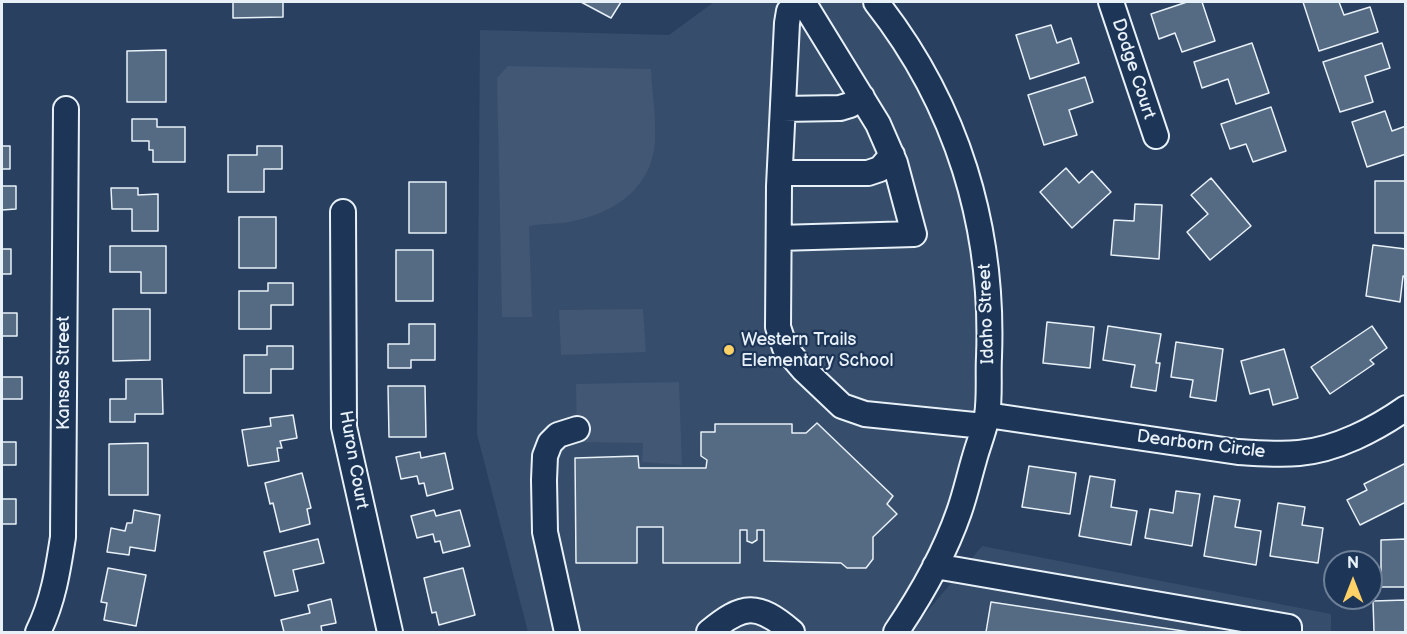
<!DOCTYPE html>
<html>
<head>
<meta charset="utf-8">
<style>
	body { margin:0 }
	#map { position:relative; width:1407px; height:634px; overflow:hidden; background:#294061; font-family:"Balsamiq Sans",sans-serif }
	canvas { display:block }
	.frame { position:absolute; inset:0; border:3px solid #e8f1f8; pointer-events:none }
	.north { position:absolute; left:1323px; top:550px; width:60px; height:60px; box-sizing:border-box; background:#1d3557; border:2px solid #6e8097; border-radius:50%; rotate:0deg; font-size:16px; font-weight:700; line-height:24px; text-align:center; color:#e8f1f8 }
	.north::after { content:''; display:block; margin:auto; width:21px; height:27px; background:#ffd166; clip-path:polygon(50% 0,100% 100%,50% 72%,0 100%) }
</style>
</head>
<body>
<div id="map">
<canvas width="1407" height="634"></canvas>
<div class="frame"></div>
<div class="north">N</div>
</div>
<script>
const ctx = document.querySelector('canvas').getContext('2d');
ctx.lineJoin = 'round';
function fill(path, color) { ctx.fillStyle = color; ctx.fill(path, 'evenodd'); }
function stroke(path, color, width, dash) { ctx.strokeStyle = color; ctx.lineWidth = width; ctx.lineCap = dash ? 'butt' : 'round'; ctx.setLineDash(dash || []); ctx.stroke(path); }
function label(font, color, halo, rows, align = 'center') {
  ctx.font = font + ' "Balsamiq Sans",sans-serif'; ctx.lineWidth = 4.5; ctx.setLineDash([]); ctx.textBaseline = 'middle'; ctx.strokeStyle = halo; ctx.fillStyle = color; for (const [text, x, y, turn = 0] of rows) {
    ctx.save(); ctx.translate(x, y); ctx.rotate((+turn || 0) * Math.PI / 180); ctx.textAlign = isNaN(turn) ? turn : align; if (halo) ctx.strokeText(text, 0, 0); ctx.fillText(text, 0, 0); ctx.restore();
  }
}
fill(new Path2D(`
	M714,2H867L923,88L974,228L981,411L951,510L924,574L885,632H528L477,434L480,30L669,35Z
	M982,546L1331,614V632H910Z`), '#364d6b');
fill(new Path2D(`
	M508,66L651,69C652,92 656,116 655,138C654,191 608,217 562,223C551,224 540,224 529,226L532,317H502L497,78Z
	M643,309L646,352L561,355L559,310Z
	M679,382L682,465L642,462L643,443L577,442L576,384Z`), '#415774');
const building = new Path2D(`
	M233,2H283V17L233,18Z
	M581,2H621L611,18Z
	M1187,2H1202L1215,41L1182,52L1175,33L1159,39L1151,14Z
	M1303,2H1339L1344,15L1370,7L1378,32L1319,51Z
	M1051,25L1057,43L1071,38L1079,63L1030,79L1016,35Z
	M1252,43L1269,93L1236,104L1228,79L1202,88L1194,62Z
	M1382,43L1390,68L1365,76L1373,102L1340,112L1323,62Z
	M166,50V102H127V51Z
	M1085,77L1093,102L1069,110L1077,135L1044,145L1028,95Z
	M1271,107L1286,151L1253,162L1246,144L1230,149L1221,124Z
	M1385,111L1392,131L1406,126V154L1367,167L1352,122Z
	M132,119H157V127H185V162H153V150H149V141H132Z
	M2,146H10V169H2Z
	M257,146H282V169H264V192H228V155H257Z
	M1066,168L1079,183L1092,171L1111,192L1072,228L1040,192Z
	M1211,178L1251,226L1210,260L1187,232L1208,214L1191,195Z
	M1375,181H1406V238L1404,233H1375Z
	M409,182H446V233H409Z
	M2,186H16V209L2,210Z
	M111,188H138V195L158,194V231H132V209H112Z
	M1135,204L1162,205L1159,259L1111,255L1114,220L1134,221Z
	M239,217H276V268H239Z
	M1373,245L1406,249V277L1403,276L1400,302L1366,296Z
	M110,246H166V293H141V272H110Z
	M2,249H11V274H2Z
	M396,250H433V301H396Z
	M268,283H293V305H271V329H239V291H268Z
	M113,309H150V360L113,361Z
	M2,313H17V336H2Z
	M1047,322L1094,327L1090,368L1043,363Z
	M409,324H435V360H411V368H388V344H409Z
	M1108,326L1161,334L1156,363H1160L1156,391L1131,387L1135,365L1103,360Z
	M1372,326L1387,348L1370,360L1374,364L1330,394L1311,367Z
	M1176,342L1223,349L1216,401L1190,397L1193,380L1171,377Z
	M267,346H293V369H271V393H244V355H267Z
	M1284,349L1298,398L1273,405L1269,389L1250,394L1241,361Z
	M2,377H22V399H2Z
	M126,379H162L163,414H135V422H110V399H126Z
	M388,386H425L426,437H389Z
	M293,415L297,438L280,441L282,448H277L279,461L248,466L242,430L271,426L270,418Z
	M817,423L893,496L887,504L897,514L873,537V559L866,568H847L841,563L764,561V530H757V540L752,543L747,541V530H740V563H663V527H637V563H576L575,458L638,456L639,468H706L707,460L701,456V432H715V424H792V433H806Z
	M2,442H16V465H2Z
	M148,443V495H109V444Z
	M420,452L421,458L445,453L453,489L427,496L424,483L419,484L417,476L401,479L396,457Z
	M1406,463V502L1360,525L1347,500L1367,490L1364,484Z
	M1029,466L1076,473L1070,514L1022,507Z
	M302,473L311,508L307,509L310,524L280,532L273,503L270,504L265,483Z
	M1090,476L1115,480L1111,507L1137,511L1131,545L1079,536Z
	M1176,491L1200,494L1192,546L1145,538L1150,509L1173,513Z
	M1214,496L1240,500L1235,527L1261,531L1256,565L1204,556Z
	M2,499H16V524H2Z
	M1278,503L1305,507L1302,525L1323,528L1318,563L1270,556Z
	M134,510L160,515L155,551L130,547L129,555L107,552L111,528L125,531L127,523H132Z
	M434,510L436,516L460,510L470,546L443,553L440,541L435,542L433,534L417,538L411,516Z
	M318,539L324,563L293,570L298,591L275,596L264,552Z
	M1406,539V587H1381V540Z
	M108,568L146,575L136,626L104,620L107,603L101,602Z
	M463,568L475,615L439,625L436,612L432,613L424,578Z
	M331,599L336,623L321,626L322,632H284L281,620L310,613L308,605Z
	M1406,600V632H1374L1373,601Z
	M991,602L1190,632H986Z`);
fill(building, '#556a83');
stroke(building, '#e8f1f8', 1.5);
const minor = new Path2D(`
	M800,2L789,11L787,23L779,186L778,327L785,348L803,369L842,406L865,414L984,426
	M876,2C957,105 994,226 989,357C988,376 990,397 987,416C984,431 978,445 974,460C969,477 965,495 959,512C944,555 921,595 896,632
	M1111,2L1156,136
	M783,109L840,108L850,105L862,97
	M780,173H868L880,169L892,155
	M343,212L344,427L390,632
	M779,238L914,234L895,163L878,124L803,2
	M987,415L1238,452C1258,453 1278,455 1299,453C1336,450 1376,429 1406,408
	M935,566L1289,627V632
	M38,632C53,602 58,570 63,537L66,109
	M567,632L545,532L544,480L545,456L550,443L558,435L577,429
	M709,632C743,604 757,602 792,632`);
stroke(minor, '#e8f1f8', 28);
stroke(minor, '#1d3557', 24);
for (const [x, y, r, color] of [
	[729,350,6,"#ffd166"]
]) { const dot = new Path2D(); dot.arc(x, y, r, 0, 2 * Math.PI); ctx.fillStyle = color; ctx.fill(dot); stroke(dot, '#1d3557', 2); }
label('18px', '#e8f1f8', '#1d3557', [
	["Dodge Court",1133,69,72],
	["Idaho Street",987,314,-92],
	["Kansas Street",64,373,-90],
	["Dearborn Circle",1201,445,7],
	["Huron Court",353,460,80]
]);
label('18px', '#e8f1f8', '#1d3557', [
	["Western Trails",741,340],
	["Elementary School",741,361]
], 'left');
</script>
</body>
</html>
